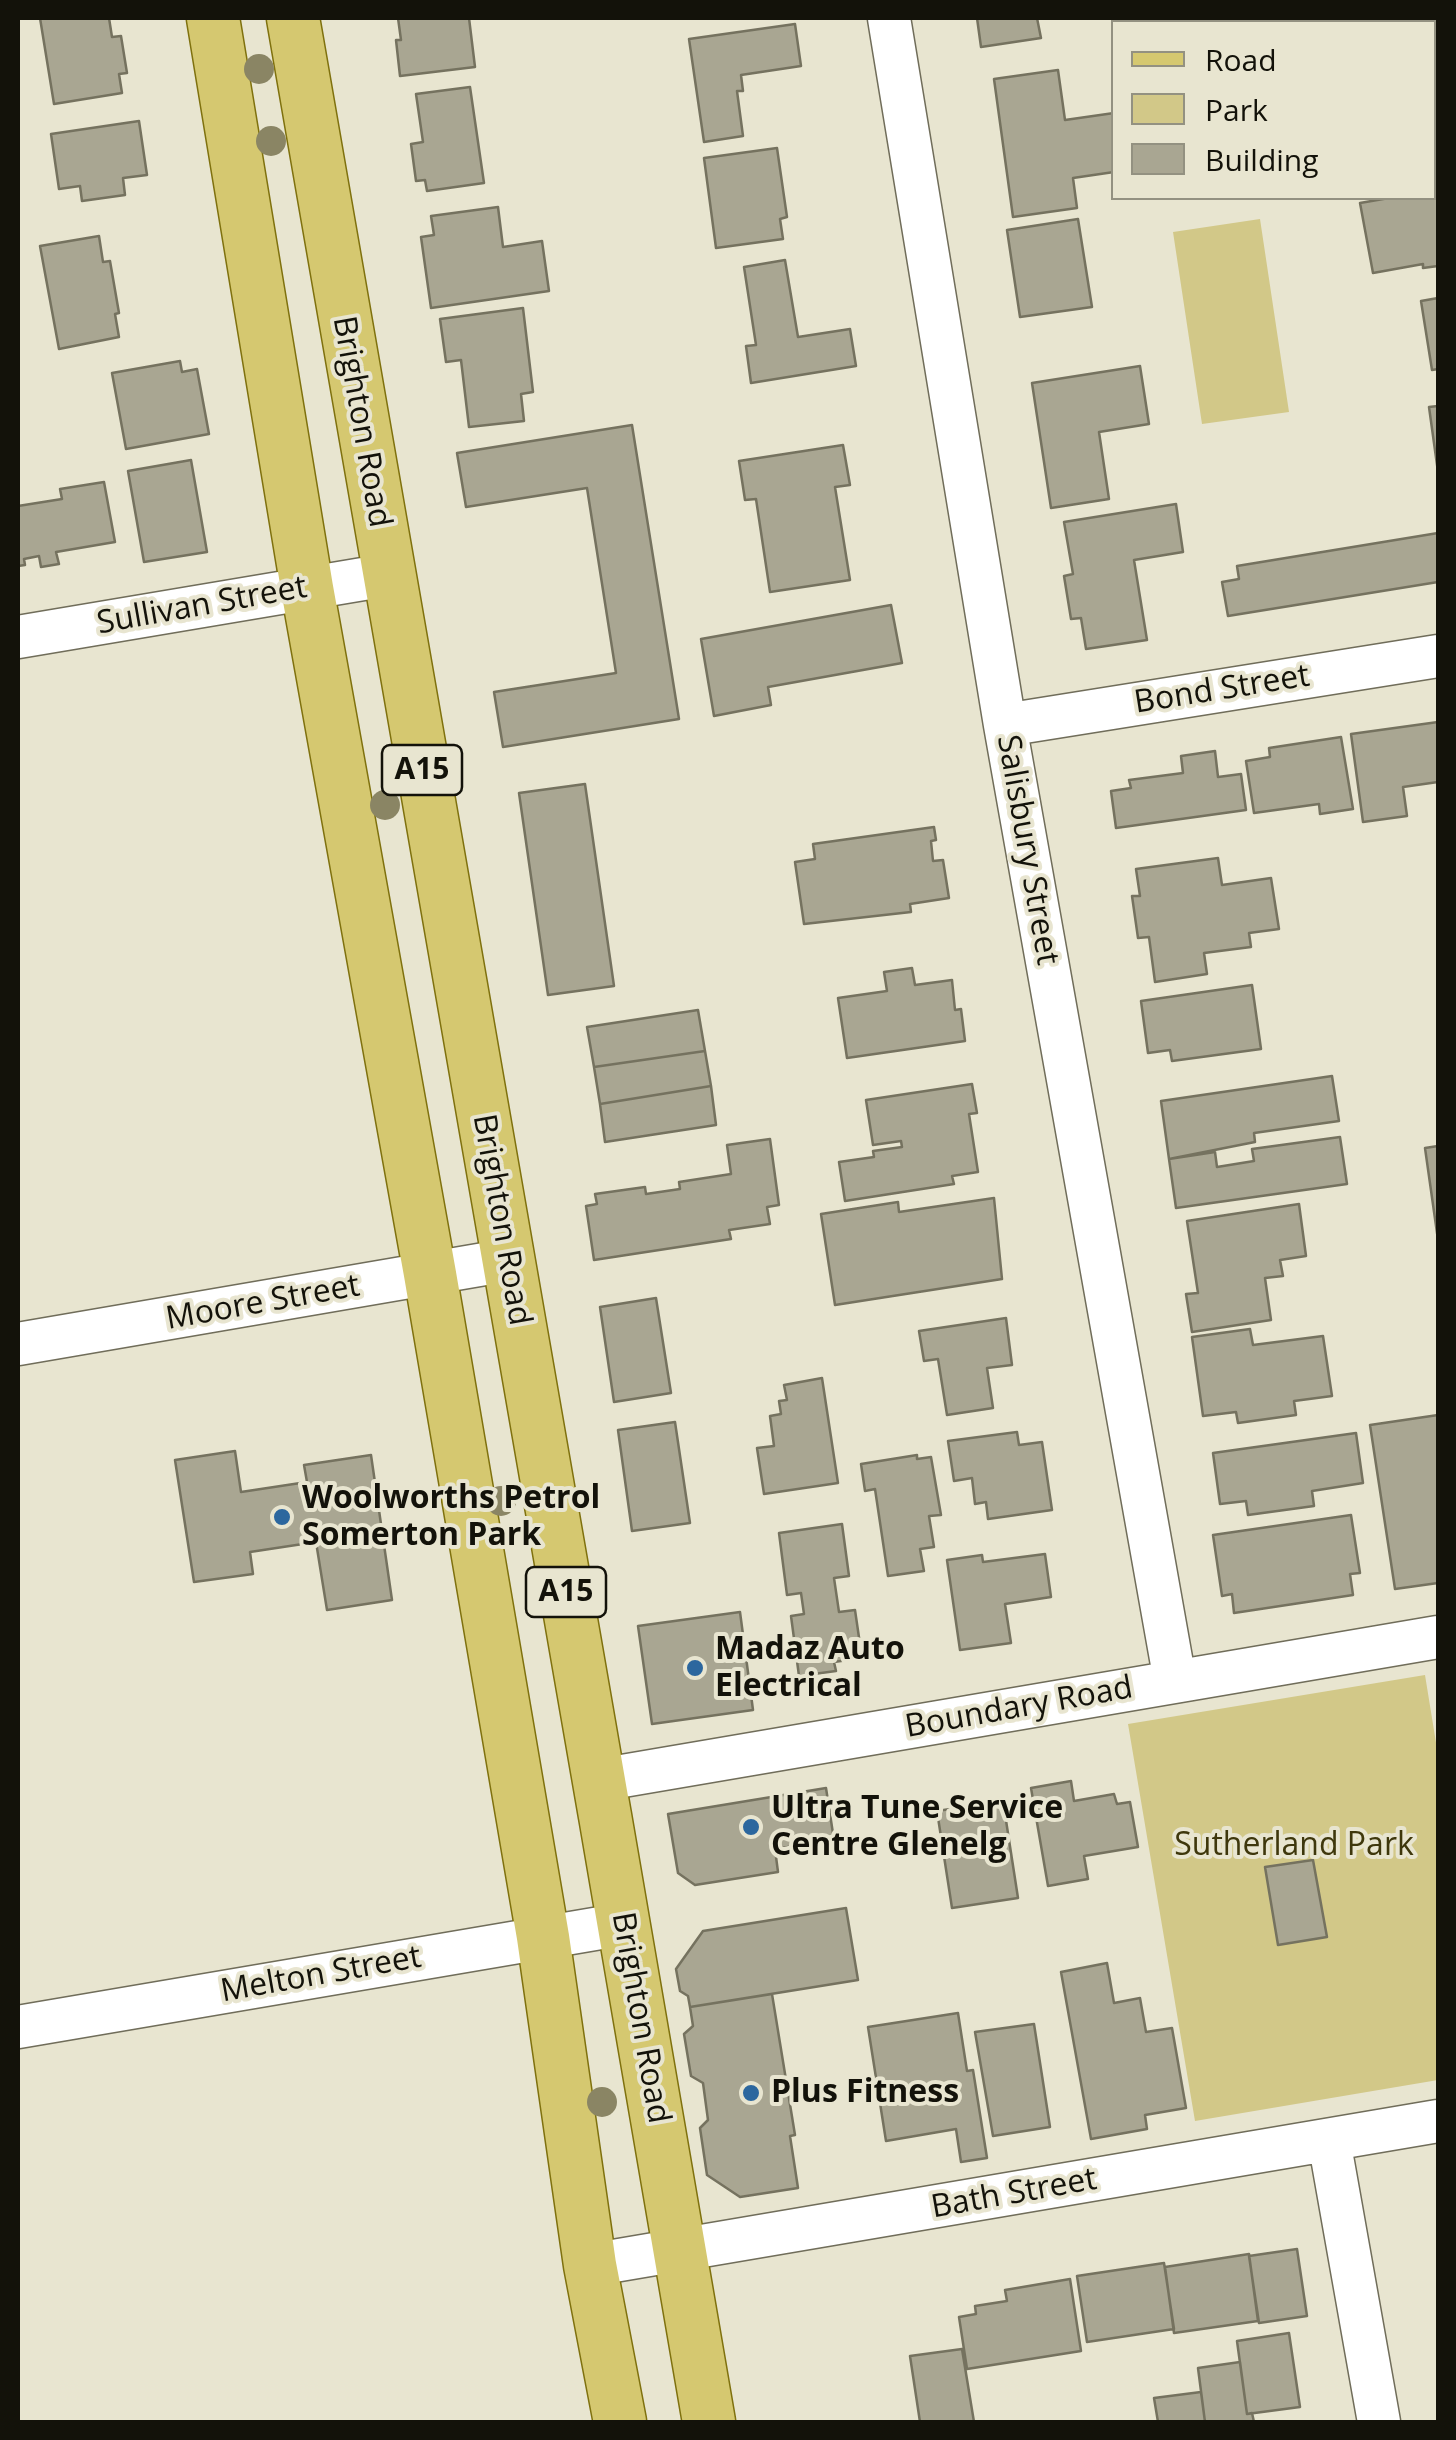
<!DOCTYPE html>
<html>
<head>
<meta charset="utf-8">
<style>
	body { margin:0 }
	#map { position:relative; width:1456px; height:2440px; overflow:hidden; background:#e8e5d0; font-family:"Open Sans",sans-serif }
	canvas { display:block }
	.frame { position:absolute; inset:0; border:20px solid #13120a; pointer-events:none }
	.legend { position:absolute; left:1111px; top:20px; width:325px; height:180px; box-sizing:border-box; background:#e8e5d0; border:2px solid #939181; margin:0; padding:12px 18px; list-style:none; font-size:30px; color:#13120a }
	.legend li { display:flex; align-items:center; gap:20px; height:50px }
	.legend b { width:50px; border:2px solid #939181 }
</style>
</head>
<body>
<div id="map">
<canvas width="1456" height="2440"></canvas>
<div class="frame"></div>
<ul class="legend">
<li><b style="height:12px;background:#d5c870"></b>Road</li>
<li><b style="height:28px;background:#d2c888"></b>Park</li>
<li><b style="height:28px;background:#a9a692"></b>Building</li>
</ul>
</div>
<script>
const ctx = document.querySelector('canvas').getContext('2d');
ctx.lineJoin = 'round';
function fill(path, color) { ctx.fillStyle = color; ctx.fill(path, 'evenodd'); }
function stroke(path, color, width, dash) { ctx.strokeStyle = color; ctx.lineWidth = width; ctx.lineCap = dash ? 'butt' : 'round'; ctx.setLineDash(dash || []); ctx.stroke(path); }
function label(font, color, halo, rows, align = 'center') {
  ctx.font = font + ' "Open Sans",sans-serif'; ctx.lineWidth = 8; ctx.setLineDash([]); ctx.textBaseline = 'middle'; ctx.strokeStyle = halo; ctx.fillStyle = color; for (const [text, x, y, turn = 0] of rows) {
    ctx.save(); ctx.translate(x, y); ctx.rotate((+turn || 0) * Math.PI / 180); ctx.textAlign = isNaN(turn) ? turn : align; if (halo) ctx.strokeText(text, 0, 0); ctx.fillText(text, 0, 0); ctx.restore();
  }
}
fill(new Path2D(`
	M1260,219L1289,412L1202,424L1173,232Z
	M1425,1675L1438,1755V2080L1195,2121L1128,1724Z`), '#d2c888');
const building = new Path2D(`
	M40,18H109L112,37L121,36L127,73L119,74L122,93L54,104Z
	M398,18H469L475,67L400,76L396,40H401Z
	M977,18H1037L1041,38L981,47Z
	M1136,18H1438V55L1434,56V22H1137Z
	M795,24L801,66L741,75L743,91H737L743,136L704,142L689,39Z
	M1058,70L1065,120L1114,113V172L1073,178L1077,208L1013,217L994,79Z
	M1438,80V137H1434V81Z
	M470,87L484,183L427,191L425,180L416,181L411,144L423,142L416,94Z
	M139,121L147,175L123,178L125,195L82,201L80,186L59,189L51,134Z
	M777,148L787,217L780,219L783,239L716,248L704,158Z
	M1438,189V266L1423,268V264L1373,273L1360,203L1389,198H1434V190Z
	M498,207L503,247L542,241L549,291L431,308L421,237L434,235L431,216Z
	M1078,219L1092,307L1020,317L1007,230Z
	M99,236L103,262L110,261L119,313L115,314L119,337L59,349L40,246Z
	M785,260L798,337L850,329L856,366L751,383L746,346L756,345L744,267Z
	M1438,298V369L1432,370L1421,301Z
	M523,308L533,392L521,394L524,421L469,427L461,360L446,362L440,319Z
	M180,361L182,372L197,369L209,434L126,449L112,373Z
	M1140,366L1149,424L1099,432L1109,499L1051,508L1032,383Z
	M1438,406V472L1429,407Z
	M632,425L679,719L503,747L494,692L616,673L587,488L466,507L457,453Z
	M843,445L850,485L835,487L850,580L770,592L756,499L745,500L739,461Z
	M191,460L207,552L144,562L128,471Z
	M104,482L115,542L56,552L59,564L41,567L39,556L24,559L25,565L18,566V506L62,499L60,489Z
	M1176,504L1183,552L1134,560L1147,640L1086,649L1081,618L1071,619L1064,576L1073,574L1064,522Z
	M1438,533V582L1228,616L1222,582L1239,579L1237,566Z
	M891,605L902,663L768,687L771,705L714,716L701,639Z
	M1438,722V782L1403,787L1407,816L1363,822L1351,734Z
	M1341,737L1353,809L1320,814L1319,804L1254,813L1246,761L1270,757L1269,748Z
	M1215,751L1218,777L1241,774L1246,810L1116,828L1111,791L1131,788L1129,780L1183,773L1181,756Z
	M585,784L614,986L548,995L519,793Z
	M934,827L936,840L931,841L933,861L943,860L949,898L910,904L911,912L804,924L795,862L815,859L813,844Z
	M1218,858L1222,885L1271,878L1279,929L1249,933L1251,947L1204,953L1207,974L1155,982L1149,937L1138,938L1132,896H1140L1136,869Z
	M912,968L915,985L952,980L955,1010L961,1009L965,1041L847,1058L838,998L887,991L884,972Z
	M1252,985L1261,1049L1172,1061L1170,1050L1148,1053L1141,1001Z
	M698,1010L705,1051L594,1067L587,1027Z
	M705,1051L711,1086L600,1104L594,1067Z
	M1332,1076L1339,1121L1254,1133L1255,1142L1169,1159L1161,1101Z
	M972,1084L977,1113L969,1114L978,1172L952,1176L954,1184L845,1201L839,1162L874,1157L873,1151L902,1147L901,1141L873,1145L866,1100Z
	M711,1086L716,1125L605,1142L600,1104Z
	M1340,1137L1347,1184L1176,1208L1169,1159L1215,1152L1217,1167L1254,1161L1252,1149Z
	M770,1139L779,1205L767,1207L770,1224L729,1230L731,1239L594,1260L586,1206L597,1204L595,1194L645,1187L646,1194L680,1189L679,1182L731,1174L727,1145Z
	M1438,1146V1240L1425,1148Z
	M994,1198L1002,1279L835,1305L821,1214L898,1202L899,1212Z
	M1299,1204L1306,1256L1280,1260L1283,1276L1265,1278L1271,1320L1192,1332L1186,1294L1198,1293L1187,1221Z
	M656,1298L671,1393L614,1402L600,1307Z
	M1006,1318L1012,1365L987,1368L993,1408L947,1415L938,1359L924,1361L919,1331Z
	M1250,1329L1253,1345L1323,1336L1332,1396L1294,1401L1296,1415L1238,1423L1236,1412L1203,1416L1192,1337Z
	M822,1378L838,1483L764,1494L757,1448L774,1446L770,1416L781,1414L779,1401L787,1400L784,1385Z
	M1438,1415V1583L1395,1589L1370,1425Z
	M675,1422L690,1523L632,1531L618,1430Z
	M1017,1432L1019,1445L1042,1442L1052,1510L988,1519L986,1502L975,1504L972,1478L954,1481L948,1441Z
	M1356,1433L1363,1483L1312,1491L1314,1506L1248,1515L1246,1501L1220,1504L1213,1453Z
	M235,1451L241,1492L307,1482L304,1465L371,1455L392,1600L327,1610L316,1542L250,1552L253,1574L194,1582L175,1460Z
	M917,1455V1459L931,1457L941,1515L929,1516L934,1547L920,1549L924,1571L888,1576L875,1489L865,1491L861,1464Z
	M1351,1515L1360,1573L1350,1574L1353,1595L1234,1613L1232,1594L1222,1596L1213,1535Z
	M842,1524L849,1576L834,1578L839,1612L855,1610L862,1658L834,1662L836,1671L799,1676L791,1616L804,1614L801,1593L787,1595L779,1533Z
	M1045,1554L1051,1597L1005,1604L1011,1643L960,1650L947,1560L982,1555L983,1562Z
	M740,1612L753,1710L652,1724L638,1626Z
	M1071,1781L1074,1801L1114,1794L1117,1804L1130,1802L1138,1847L1084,1856L1088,1879L1048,1886L1031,1788Z
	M826,1788L834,1840L775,1849L778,1872L695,1885L678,1873L668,1814Z
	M1003,1801L1018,1898L952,1908L937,1811Z
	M1313,1860L1327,1937L1278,1945L1265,1867Z
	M846,1908L858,1980L690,2007L688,1996L680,1991L676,1969L703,1931Z
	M1107,1963L1114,2003L1140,1998L1146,2032L1172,2028L1186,2108L1145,2115L1147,2129L1091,2139L1061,1972Z
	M772,1994L795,2135L790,2136L798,2188L740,2197L707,2175L700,2128L708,2120L703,2083L691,2076L684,2034L693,2026L690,2007Z
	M958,2013L967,2071L973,2070L987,2158L961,2162L956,2129L886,2141L868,2027Z
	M1034,2024L1050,2127L993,2136L975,2032Z
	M1297,2249L1307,2316L1259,2323L1249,2256Z
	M1249,2254L1258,2321L1174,2333L1165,2267Z
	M1164,2263L1174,2329L1087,2342L1077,2276Z
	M1070,2279L1081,2351L967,2369L959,2317L976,2314L975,2306L1007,2301L1005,2290Z
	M1289,2333L1300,2407L1247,2414L1237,2341Z
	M962,2349L974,2422H920L910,2356Z
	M1240,2362L1247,2414L1252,2413L1254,2422H1205L1198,2368Z
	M1201,2392L1205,2422H1158L1154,2398Z`);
fill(building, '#a9a692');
stroke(building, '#75725f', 2.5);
const minor = new Path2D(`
	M889,18L1005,725L1175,1681
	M18,637L387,575
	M1005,725L1438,656
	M18,1344L508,1260
	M599,1780L1438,1637
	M18,2027L624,1924
	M1329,2140L1379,2422
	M590,2265L1438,2121`);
const major = new Path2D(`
	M213,18L307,588L430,1274L543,1937L590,2265L620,2422
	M293,18C427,820 574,1620 709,2422`);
stroke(minor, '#706d5a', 45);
stroke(major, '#7f710e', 55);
stroke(minor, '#fff', 42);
stroke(major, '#d5c870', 52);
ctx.fillStyle = '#8a8564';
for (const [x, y] of [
	[259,69],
	[271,141],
	[385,805],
	[501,1501],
	[602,2102]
]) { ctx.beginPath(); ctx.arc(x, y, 15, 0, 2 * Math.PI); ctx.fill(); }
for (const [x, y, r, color] of [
	[282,1517,10,"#2c679e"],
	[695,1668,10,"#2c679e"],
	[751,1827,10,"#2c679e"],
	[751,2093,10,"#2c679e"]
]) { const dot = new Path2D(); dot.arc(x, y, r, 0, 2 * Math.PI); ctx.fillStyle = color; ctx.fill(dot); stroke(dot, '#e8e5d0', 4); }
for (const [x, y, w] of [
	[422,770,80],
	[566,1592,80]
]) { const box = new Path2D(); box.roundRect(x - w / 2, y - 25, w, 50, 8); ctx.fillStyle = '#e8e5d0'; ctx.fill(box); stroke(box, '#13120a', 2.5); }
label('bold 30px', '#13120a', null, [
	["A15",422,770],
	["A15",566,1592]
]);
label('32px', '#13120a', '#e8e5d0', [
	["Brighton Road",361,422,80],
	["Sullivan Street",202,606,-10],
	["Bond Street",1222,690,-9],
	["Salisbury Street",1027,850,80],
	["Brighton Road",501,1220,80],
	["Moore Street",263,1303,-10],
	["Boundary Road",1019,1708,-10],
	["Melton Street",321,1975,-10],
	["Brighton Road",640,2018,80],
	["Bath Street",1014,2194,-10]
]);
label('bold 32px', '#13120a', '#e8e5d0', [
	["Woolworths Petrol",302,1499],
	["Somerton Park",302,1536],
	["Madaz Auto",715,1650],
	["Electrical",715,1687],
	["Ultra Tune Service",771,1809],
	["Centre Glenelg",771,1846],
	["Plus Fitness",771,2093]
], 'left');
label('32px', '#3e370c', '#e8e5d0', [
	["Sutherland Park",1294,1846]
]);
</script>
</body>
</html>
